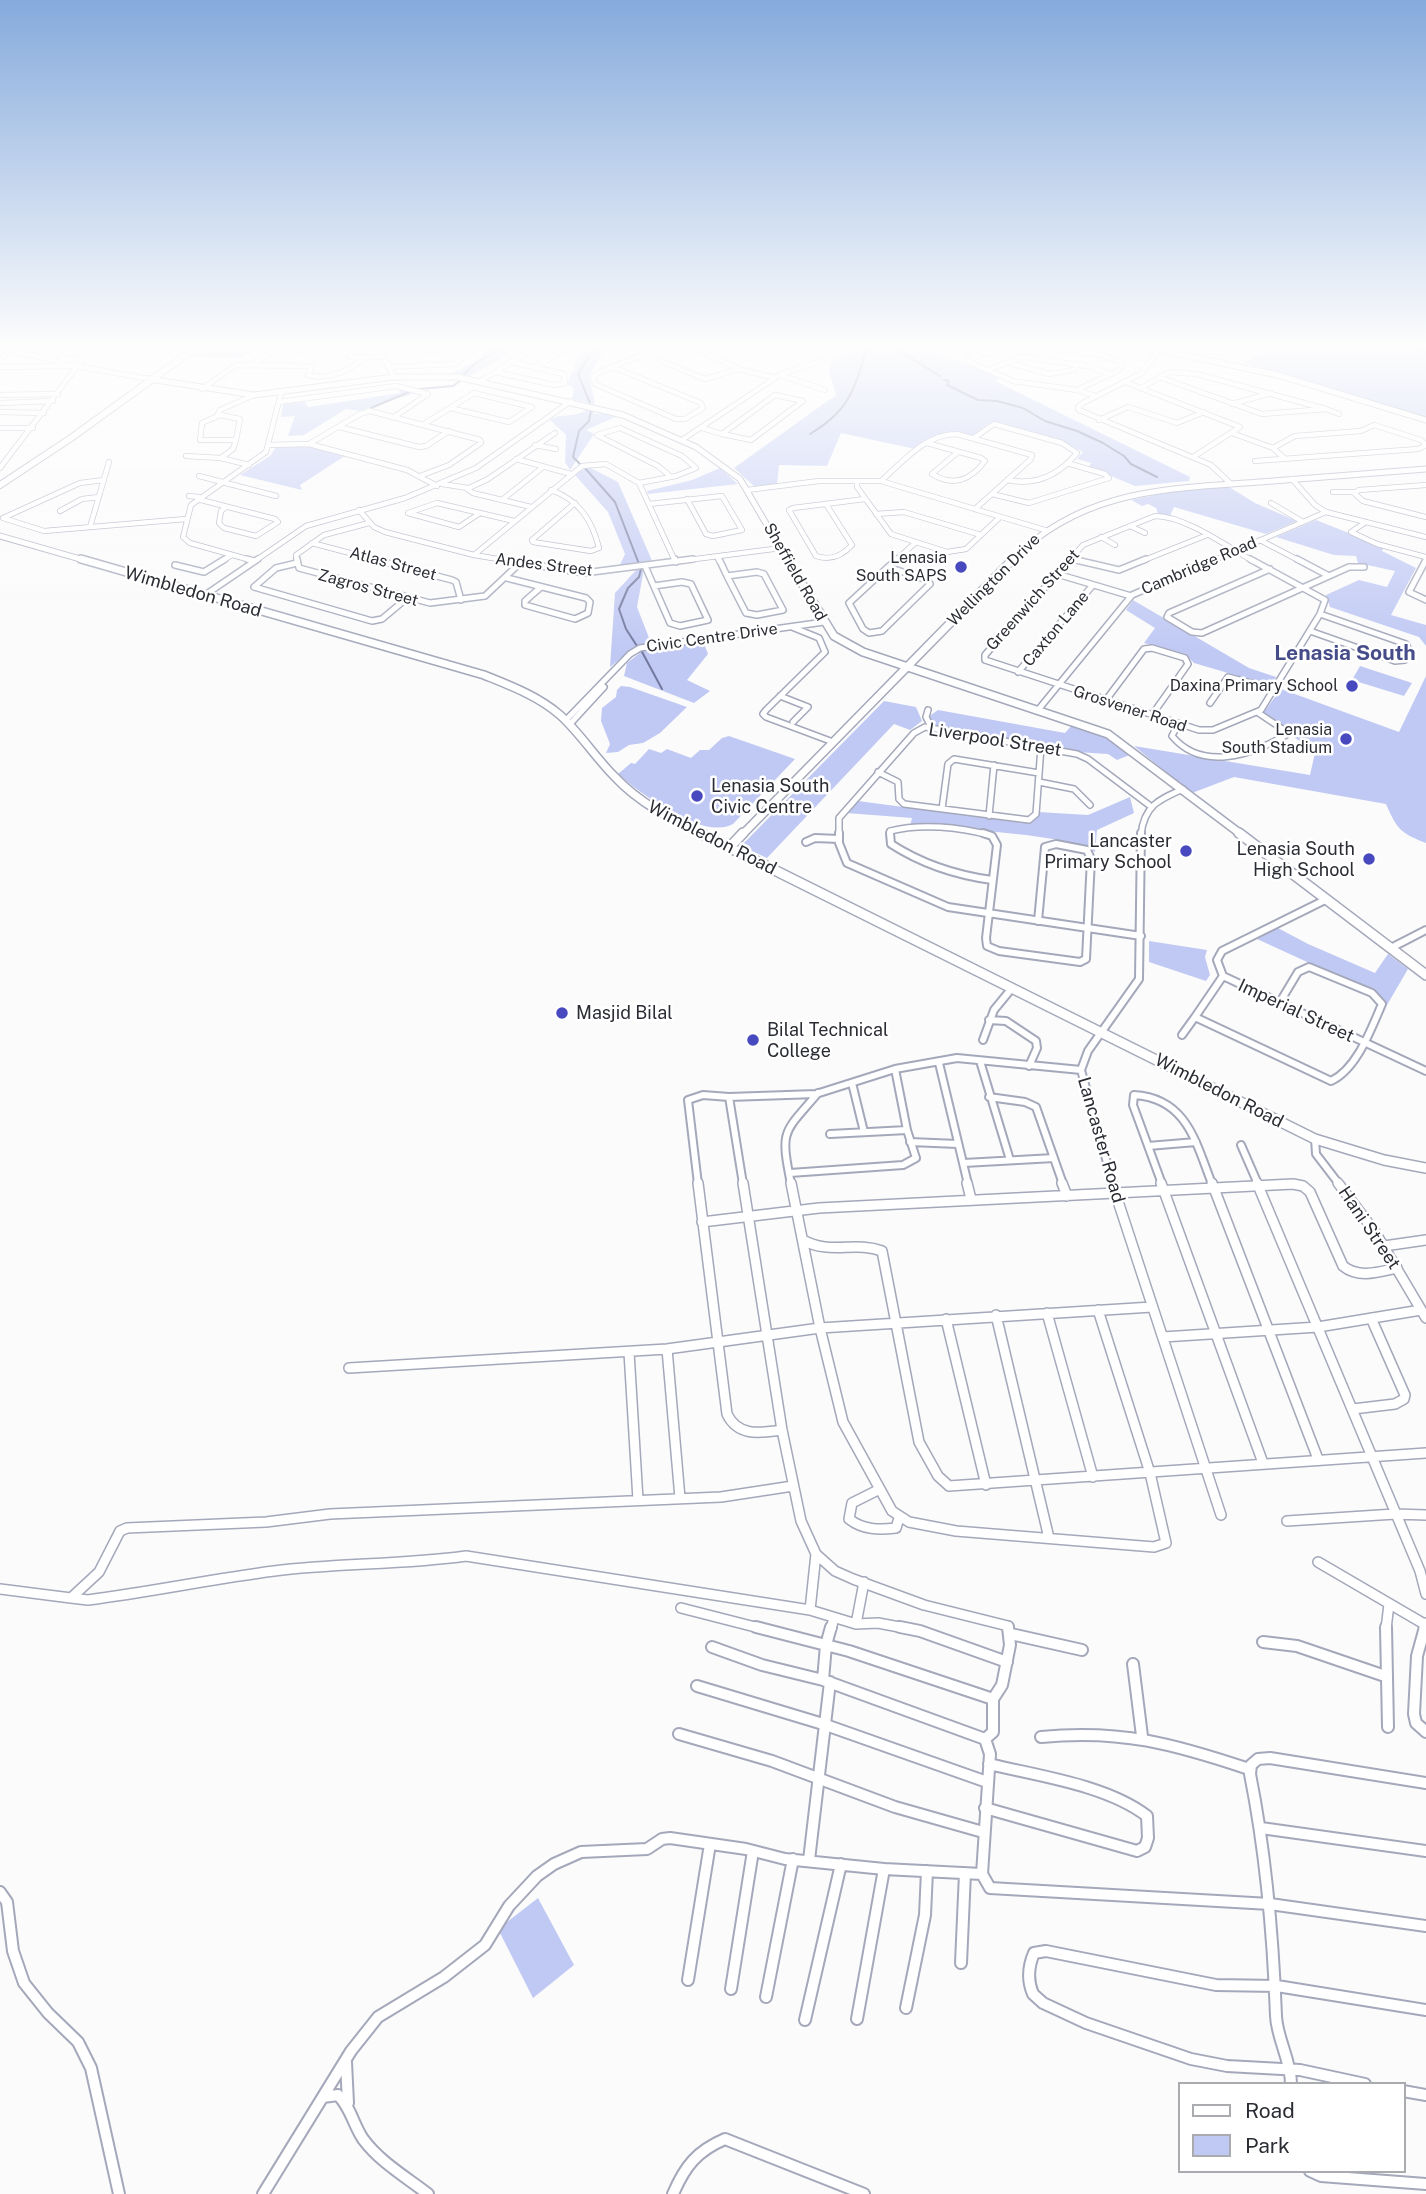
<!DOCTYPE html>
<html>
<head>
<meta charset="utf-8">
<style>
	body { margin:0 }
	#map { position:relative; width:1426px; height:2194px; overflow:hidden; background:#fbfbfb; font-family:"Public Sans",sans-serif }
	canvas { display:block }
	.legend { position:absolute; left:1178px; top:2082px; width:228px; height:91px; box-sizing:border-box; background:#fff; border:2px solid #aaabae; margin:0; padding:9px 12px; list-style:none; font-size:21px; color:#2b2d34 }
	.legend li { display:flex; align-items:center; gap:14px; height:35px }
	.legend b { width:35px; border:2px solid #aaabae }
</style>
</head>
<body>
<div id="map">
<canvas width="1426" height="2194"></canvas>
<ul class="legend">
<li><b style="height:9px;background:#fff"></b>Road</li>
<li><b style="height:19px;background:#c0c9f4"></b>Park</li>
</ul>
</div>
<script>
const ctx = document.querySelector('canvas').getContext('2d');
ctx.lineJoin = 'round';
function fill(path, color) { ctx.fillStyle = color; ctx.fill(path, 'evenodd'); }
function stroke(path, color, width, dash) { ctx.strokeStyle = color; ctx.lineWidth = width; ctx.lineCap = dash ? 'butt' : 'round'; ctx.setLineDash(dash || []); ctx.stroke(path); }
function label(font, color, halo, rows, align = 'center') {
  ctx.font = font + ' "Public Sans",sans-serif'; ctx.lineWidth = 5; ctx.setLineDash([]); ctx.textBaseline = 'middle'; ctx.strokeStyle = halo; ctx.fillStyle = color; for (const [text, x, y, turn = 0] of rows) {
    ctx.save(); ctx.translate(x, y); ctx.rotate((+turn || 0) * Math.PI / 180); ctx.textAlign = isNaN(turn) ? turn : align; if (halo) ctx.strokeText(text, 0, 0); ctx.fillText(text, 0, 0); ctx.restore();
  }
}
fill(new Path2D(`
	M204,344H261L242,358L187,357Z
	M498,344H525L470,376L451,374L478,360L486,350Z
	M587,344H608L589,375L595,404L572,399L574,389L568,384L570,374L575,371L574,364Z
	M865,344H914L1001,378L995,381L1190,477L1189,481L1135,486L1089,467L1091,463L1077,459L1083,452L1063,442L994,424H988L972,436C943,430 939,433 915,449L841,433L827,466L779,465L777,484L755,487L734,468L836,395L829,371L831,362Z
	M1290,344H1391L1426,349V417L1243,362Z
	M398,388L418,392L360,411L346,409L304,435L288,436L295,416L281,417L283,404L305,402L308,407L400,393Z
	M587,409L594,410V414L608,413L618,416L586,430L594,434L570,470L565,462L566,435L550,420C561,412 577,419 587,409Z
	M306,446L345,456L300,485L302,490L240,475L270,456L276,447Z
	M589,467L618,482L653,563L619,567L625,554L608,512L574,474Z
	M720,468L738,484L648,494L647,491L692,480Z
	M1229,487L1255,503L1297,521L1266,534L1174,507L1170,516L1158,514L1156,508L1148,504L1142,506L1131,500L1180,490Z
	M1316,520L1384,547L1382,551L1416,568L1391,615L1426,625V646L1419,637L1330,607L1326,595L1359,580L1387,587L1395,571L1358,563L1356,556L1334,555L1276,537Z
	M637,569H644L637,607L651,643L635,647L610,667L615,593Z
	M1133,600L1249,668L1276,677L1272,686L1194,663L1185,654L1144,643L1155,628L1126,610Z
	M703,641L708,654L687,680L710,691L694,703L624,676L627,663L645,649Z
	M1360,666L1412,683L1404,696L1352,680Z
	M1426,676V843C1400,833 1397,829 1386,804L1234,777L1192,793L1134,746L1310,775L1315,753L1263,713L1281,689L1399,732Z
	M621,686L630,687L687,707L660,733L643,743L629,745L618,752L606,753L610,744L601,721L602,708L616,697L617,690Z
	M884,701L916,707L922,721L910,730L894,724L767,858L741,846Z
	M938,710L1065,733L1073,724L1107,736L1132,754L1117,760L1108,754L1076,752L935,727L928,717Z
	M729,736L795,759L733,824C703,841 640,793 618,774L631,763L635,764L649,749L661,753L667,749L691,758L700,750H709L722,738Z
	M1130,797L1134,813L1097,830L1095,852C1069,833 947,829 910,826L912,818L846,813L858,801L1024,823L1035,820L1038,812L1088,815Z
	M1276,927L1308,944L1375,973L1388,954L1408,969L1387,1005L1379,995L1257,939Z
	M1149,941L1207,950L1205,957L1210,975L1206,981L1149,962Z
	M538,1898L574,1965L533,1998L498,1929Z`), '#c0c9f4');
stroke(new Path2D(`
	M888,344L940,376
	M463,375L477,362L511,344
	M944,380L949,381L947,385L978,400L997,401L1023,408L1045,421L1077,431L1103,443L1124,456L1131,464L1157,477
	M419,389L453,386L460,381
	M590,403L578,374L597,344
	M371,408L411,391
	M810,434C851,410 855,387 868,344
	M580,464L573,457L579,431L589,421L591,410
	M584,467L615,502L639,564
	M637,646L626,629L619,609L628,588L639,577L641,569
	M641,650L662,689`), '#73799e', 2);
const streetFar4 = new Path2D(`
	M279,344L278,347L304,351L316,344
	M352,344L349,357H383
	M385,344L382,354L394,377
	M416,344L417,349L436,351L445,344
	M632,344L661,361L705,379L739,369
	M685,344L739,369L775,378
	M931,344L949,347L959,344
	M1010,344L966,361L1013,381L1077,390
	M1017,344L1101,355L1121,362L1122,366L1117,371L1077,390L1096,396
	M1251,344L1264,347
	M47,345L52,344
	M15,346L50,353
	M956,346L978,355
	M1209,348L1214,344
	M0,349L54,360L67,366
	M1159,349L1142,373L1083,403L1078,407L1079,410L1211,465L1231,484
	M43,357L64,352L86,355
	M0,360L9,350
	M1007,362L1049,374L1074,370L1077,364
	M253,364L278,347
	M0,367L76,366L149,379
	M388,367L455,364L478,344
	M535,367L576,344
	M613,367L701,403L703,408L685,419H676L595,384L593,376L598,373L646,353
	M987,370L1023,357L1087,366L1110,374
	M495,372L554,385L565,383L564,374L511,362
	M780,375L825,390
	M482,380L542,344
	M1125,382L1240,427L1193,457
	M1141,388L1169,372L1197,374L1326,409L1262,414L1162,378
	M202,389L236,365L309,366L312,367L308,375C329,380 347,372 363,359
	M0,395L58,394
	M775,395L803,401L751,440L722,434Z
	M279,402L396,386L428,394L394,417
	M0,403L53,401
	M1232,404L1271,393
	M1326,409L1339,414
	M0,412L44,413
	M220,415L240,419L236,440H200L202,423Z
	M217,416L220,410L254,395
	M1099,420L1128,407L1177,423L1204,412
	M424,424L474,393L532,407L509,422L450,408
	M339,427L419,447L426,446L449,431
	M0,428H33
	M702,428L722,434
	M1232,433L1273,448L1285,459
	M974,438L994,424L1062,443L1077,453C1059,475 1036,486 1007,480
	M682,440L781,374L838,355L854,344
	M927,443L981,458L985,461C971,480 953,487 932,474L958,452
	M309,444L360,414L370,411L480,440L481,443L449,465L420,476
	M269,445L309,444L407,470L437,486
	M535,445L556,449
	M186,456L221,458L249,465
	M221,458L233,449L236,440
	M516,459L571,474
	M1255,461L1418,449L1426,445L1421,440L1374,425L1361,431L1295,436L1273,448
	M0,468L94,344
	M199,476L276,496
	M1292,479L1315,505L1326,512L1426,537
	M104,480L80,483L3,518L44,531L186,519
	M857,481V487L891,534L947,552L966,549L1000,517
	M881,481C904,461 925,434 957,434L1032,455L1031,459L975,509
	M639,483L676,476L696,468L682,456L620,428L597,435L658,466L670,476
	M442,484L468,488
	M1426,485L1359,490L1354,493L1363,501L1426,517
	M551,490C579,500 592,520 599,548L591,551L533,542L532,540L575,503
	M747,490L819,481H881L1045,530
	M1333,492H1354
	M992,494L1029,503L1109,478L1105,474L1067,463
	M189,496L199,497
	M197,499L275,519L278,522L256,536L224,528L219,523L221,511L226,507
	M502,500L543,467
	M437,503L480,513L459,527L408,513Z
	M1271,503L1303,522
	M649,504L722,496L742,530L713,536L706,534L687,499
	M826,504L852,545C842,556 831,561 816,556L789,510L793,508L865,499
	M531,507L473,493L467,489L488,479L555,433
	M359,510L374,527L385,532L474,555L510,561
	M60,511L82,499L99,497
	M480,513L514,521
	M876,514L904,512L981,535
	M1366,522L1351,532L1377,544L1426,557
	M1130,526L1145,533
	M90,527L109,462
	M1101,537L1115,545
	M1260,540L1300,561
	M312,543L380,561
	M474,555L582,466L606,464L639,483L675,561
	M717,556L719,561
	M1071,559L1079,561
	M222,561L232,555
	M254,561L190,543L183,537L191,505L266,452L281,393
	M255,561L306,526L405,498L476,468L571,401
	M297,561L296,555L324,535L369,523
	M680,561L781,548
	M895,561L915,543
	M1069,561L1083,545L1155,516C1185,516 1226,546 1253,561
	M1142,561L1207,535
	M1212,561L1326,512`);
const streetFar3 = new Path2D(`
	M247,559L254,561
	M297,559L299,568L430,603L485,596L520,563
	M373,559L452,580L456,582L461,600
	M499,559L584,573L693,559
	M675,559L676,562
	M719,559L727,576
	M1070,559L985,655V660L1199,730H1213L1261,710L1320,614L1325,600L1250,559
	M1072,559L1119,570L1146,559
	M1297,559L1329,576
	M1426,560L1409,592L1426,600
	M297,563L276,568L254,587L372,621L382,619L407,598
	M175,565L204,572L225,559
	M645,566L670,623L680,626L708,620L691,584L682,582L654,586
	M888,567L927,580L930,584L882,631L869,633L863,629L849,603Z
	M888,567L897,559
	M1270,569L1169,613L1167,617L1192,632L1202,633L1349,567H1364
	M757,572L764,574L783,610L757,615L746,613L727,576Z
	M1057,574L1131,596
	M507,578L586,598L590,602L588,613L575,619L525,605V601L541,587
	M205,595L258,559
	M1310,631L1395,661L1405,660L1408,648L1406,644L1320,614
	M1018,672L1093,585
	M780,696L808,707L793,722
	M1106,700L1144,649L1152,648L1185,658L1188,664L1152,715
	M1210,703L1228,677L1274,689
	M766,710L825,652L819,638L792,627
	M766,710L763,714L766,717L833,742
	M928,710L926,717L931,727
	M1038,710L1132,595L1216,559
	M566,720L630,654L640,648L824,622
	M570,724L604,687
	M1178,724L1172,736C1202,772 1252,755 1286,735L1284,730L1257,712
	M878,772L898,782L899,799L904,804L1029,820L1036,814L1041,747
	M1039,782L1074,789L1090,805
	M942,809L948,764L954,759L1039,773
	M989,816L994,765
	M839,835V818L914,733L925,727L1077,754L1088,759L1149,805
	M890,835V831C921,823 959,827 989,835
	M1141,835C1144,806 1158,800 1183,789`);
const streetFar2 = new Path2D(`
	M839,833V843L847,863L948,907L1141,936
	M890,833L891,844C922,864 955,875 992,880
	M983,833L992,836L997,845L986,938L987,946L999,951L1080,962L1086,959L1091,859L1087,850L1056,844L1045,847L1038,921
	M806,842L815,838L839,839
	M1327,899L1222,951L1217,960L1223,976L1426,1071
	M1391,948L1426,930
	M1223,976L1195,1017L1331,1081C1357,1069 1371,1029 1382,1004L1372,993L1309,967L1298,972L1280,1002
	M989,1020L1006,1021L1036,1041L1037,1048L1029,1066
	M1182,1035L1195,1017
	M983,1040L994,1010L1012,988
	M980,1061L1010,1160
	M939,1063L968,1184
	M852,1083L864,1132
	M729,1097L743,1184
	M989,1097L1025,1102L1036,1107L1063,1184
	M830,1134L907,1130
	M1315,1139L1316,1154L1339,1184
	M910,1142L958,1144
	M1241,1145L1258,1184
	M1148,1146L1196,1142
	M964,1163L1054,1158
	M790,1173L903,1165L916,1158L907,1130L895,1069
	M698,1184L688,1100L703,1095L729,1097L816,1094L895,1069L957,1058L1081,1070
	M791,1184C780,1129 783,1134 818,1093
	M1113,1184L1081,1070L1088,1051L1139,979L1141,833
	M1162,1184L1133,1105L1134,1095C1187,1098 1196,1143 1212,1184
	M1284,1184H1295`);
const streetFar1 = new Path2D(`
	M698,1183L727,1414C738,1437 760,1433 782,1430
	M743,1183L782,1430L801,1521L816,1554L835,1571L853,1579L924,1605L1008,1626V1629
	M791,1183L820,1328L843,1422L892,1511L909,1522L956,1531L1154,1547L1166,1543L1150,1473L1098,1310
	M967,1183L971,1199
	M1062,1183L1067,1196
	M1112,1183L1221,1515
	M1161,1183L1263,1463
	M1212,1183L1318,1459
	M1257,1183L1420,1571L1426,1594
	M1338,1183L1375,1232L1426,1318
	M702,1222L819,1208L1293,1184L1303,1186L1310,1192L1343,1266C1359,1279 1379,1272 1397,1268
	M803,1240C829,1255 855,1241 882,1251L919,1442L938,1476L949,1486L1426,1453
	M1384,1246L1426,1240
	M1047,1313L1093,1477
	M996,1315L1049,1538
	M946,1319L986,1485
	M1163,1337L1318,1327L1421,1310
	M667,1349L680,1498
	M629,1352L638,1500
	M349,1368L667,1349L820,1328L1152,1307
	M1353,1409L1395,1404L1404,1399L1405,1395L1371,1318
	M878,1490L852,1503L849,1519C863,1530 879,1530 896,1528L899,1518
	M1287,1521L1395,1514L1426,1515
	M1318,1562L1426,1625
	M0,1589L71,1598L99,1572L120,1531L127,1528L266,1522L330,1514L721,1497L793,1486
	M71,1598L88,1600C150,1592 212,1579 274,1571C338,1563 402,1565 466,1556L810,1610L856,1624L878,1623L910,1629
	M681,1608L763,1629
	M810,1610L816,1554
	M856,1624L864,1582
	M831,1629L834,1618
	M1386,1629L1389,1604
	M1424,1629L1426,1623`);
const street = new Path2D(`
	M756,1627L849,1651L993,1699
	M900,1627L920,1631L1007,1662
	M1386,1627L1388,1727
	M1425,1627L1417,1656L1414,1714L1416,1723L1426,1732
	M1011,1634L1082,1650
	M1263,1642L1297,1646L1385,1676
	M712,1647L762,1665L823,1680L985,1739L990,1754L982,1874L990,1888L1270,1904L1426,1926
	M1133,1664L1142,1736
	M823,1680L826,1645L831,1627
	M697,1686L823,1724L987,1782
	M679,1734L772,1761L895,1807L983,1832
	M1041,1737C1121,1729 1174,1744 1249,1769
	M985,1739L993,1732V1699L1002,1685L1010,1645L1008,1627
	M985,1808L1137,1851L1145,1847L1148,1838L1147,1816C1107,1785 1038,1776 989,1764
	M1261,1828L1426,1851
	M809,1860L830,1682
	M0,1892L7,1902L13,1951L24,1983L48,2013L78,2042L91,2068L119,2194
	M961,1963L965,1873
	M688,1980L710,1844
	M731,1989L753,1851
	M766,1997L793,1859
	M906,2008L925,1915L927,1871
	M857,2019L884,1869
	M805,2020L841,1864
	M346,2062L348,2103
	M1291,2084C1291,2060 1277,2039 1276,2016C1273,1934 1266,1854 1250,1774L1251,1765L1258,1759L1270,1758L1426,1783
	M1365,2084L1300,2070L1227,2066L1191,2059L1086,2023L1043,2003L1033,1994C1027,1980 1028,1967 1034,1953L1046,1951L1216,1985L1277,1986L1426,2010
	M1403,2091L1426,2095
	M323,2097L338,2095C351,2108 353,2124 363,2139C380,2162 406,2177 428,2194
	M1310,2171L1321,2176L1426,2184
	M263,2194L351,2051L378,2017L444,1977L485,1945L509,1906L537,1876L554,1864L581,1852L647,1849L662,1839L670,1838L746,1849L785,1859L884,1869L982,1874
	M673,2194C685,2166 697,2151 725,2139L864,2194`);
const secondaryFar2 = new Path2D(`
	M1130,344L1278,375L1426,420
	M149,379L254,395L394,377H458L623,415L696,447L740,479L788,561
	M0,536L87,561
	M1011,561C1082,489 1166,489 1260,482C1315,478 1371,473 1426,469`);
const secondaryFar1 = new Path2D(`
	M81,559L484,675C511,686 538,696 560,715C580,733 595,757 614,776C639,803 671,819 704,835
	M787,559L834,636L863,652L1108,734L1242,835
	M742,835L1013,559`);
const secondary = new Path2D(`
	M700,833L1315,1139L1384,1160L1426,1168
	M1239,833L1426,975
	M729,848L743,833`);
const primary = new Path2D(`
	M0,485L71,438L201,344`);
stroke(streetFar4, '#a4a8ba', 6);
stroke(streetFar3, '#a4a8ba', 8);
stroke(streetFar2, '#a4a8ba', 10);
stroke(streetFar1, '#a4a8ba', 12);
stroke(street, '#a4a8ba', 14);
stroke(secondaryFar2, '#a4a8ba', 7);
stroke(secondaryFar1, '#a4a8ba', 10);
stroke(secondary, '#a4a8ba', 12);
stroke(primary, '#a4a8ba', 8);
stroke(streetFar4, '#fff', 4.5);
stroke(streetFar3, '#fff', 5);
stroke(streetFar2, '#fff', 6);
stroke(streetFar1, '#fff', 9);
stroke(street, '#fff', 10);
stroke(secondaryFar2, '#fff', 5);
stroke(secondaryFar1, '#fff', 7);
stroke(secondary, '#fff', 9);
stroke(primary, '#fff', 6);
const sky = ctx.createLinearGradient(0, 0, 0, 652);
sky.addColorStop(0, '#85aadc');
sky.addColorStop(0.53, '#fdfdfd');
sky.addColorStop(1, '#fdfdfd00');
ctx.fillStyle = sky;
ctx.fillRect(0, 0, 1426, 652);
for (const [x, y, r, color] of [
	[961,567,7,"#4849bf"],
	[1352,686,7,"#4849bf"],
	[1346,739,7,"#4849bf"],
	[697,796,7,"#4849bf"],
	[1186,851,7,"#4849bf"],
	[1369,859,7,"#4849bf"],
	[562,1013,7,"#4849bf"],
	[753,1040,7,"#4849bf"]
]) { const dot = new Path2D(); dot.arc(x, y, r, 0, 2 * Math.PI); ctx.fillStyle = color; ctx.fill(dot); stroke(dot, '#fff', 2.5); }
label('16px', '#2b2d34', '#fff', [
	["Lenasia",947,558],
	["South SAPS",947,576],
	["Daxina Primary School",1338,686],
	["Lenasia",1332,730],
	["South Stadium",1332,748]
], 'right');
label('16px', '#2b2d34', '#fff', [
	["Atlas Street",393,564,15],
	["Andes Street",544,565,7],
	["Cambridge Road",1199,566,-23],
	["Sheffield Road",795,572,60],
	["Wellington Drive",994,580,-45],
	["Zagros Street",368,588,15],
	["Greenwich Street",1033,600,-48],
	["Caxton Lane",1056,629,-50],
	["Civic Centre Drive",712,638,-8],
	["Grosvener Road",1130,709,18]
]);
label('18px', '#2b2d34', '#fff', [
	["Wimbledon Road",193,592,16],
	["Liverpool Street",995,740,9],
	["Wimbledon Road",712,838,27],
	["Imperial Street",1296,1011,25],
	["Wimbledon Road",1219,1091,27],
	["Lancaster Road",1101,1140,74],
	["Hani Street",1369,1228,56]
]);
label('18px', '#2b2d34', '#fff', [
	["Lenasia South",711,786],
	["Civic Centre",711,807],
	["Lancaster",1172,841,"right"],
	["Primary School",1172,862,"right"],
	["Lenasia South",1355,849,"right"],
	["High School",1355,870,"right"],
	["Masjid Bilal",576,1013],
	["Bilal Technical",767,1030],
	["College",767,1051]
], 'left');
label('bold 21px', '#454c89', '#fff', [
	["Lenasia South",1345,654]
]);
</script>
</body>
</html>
